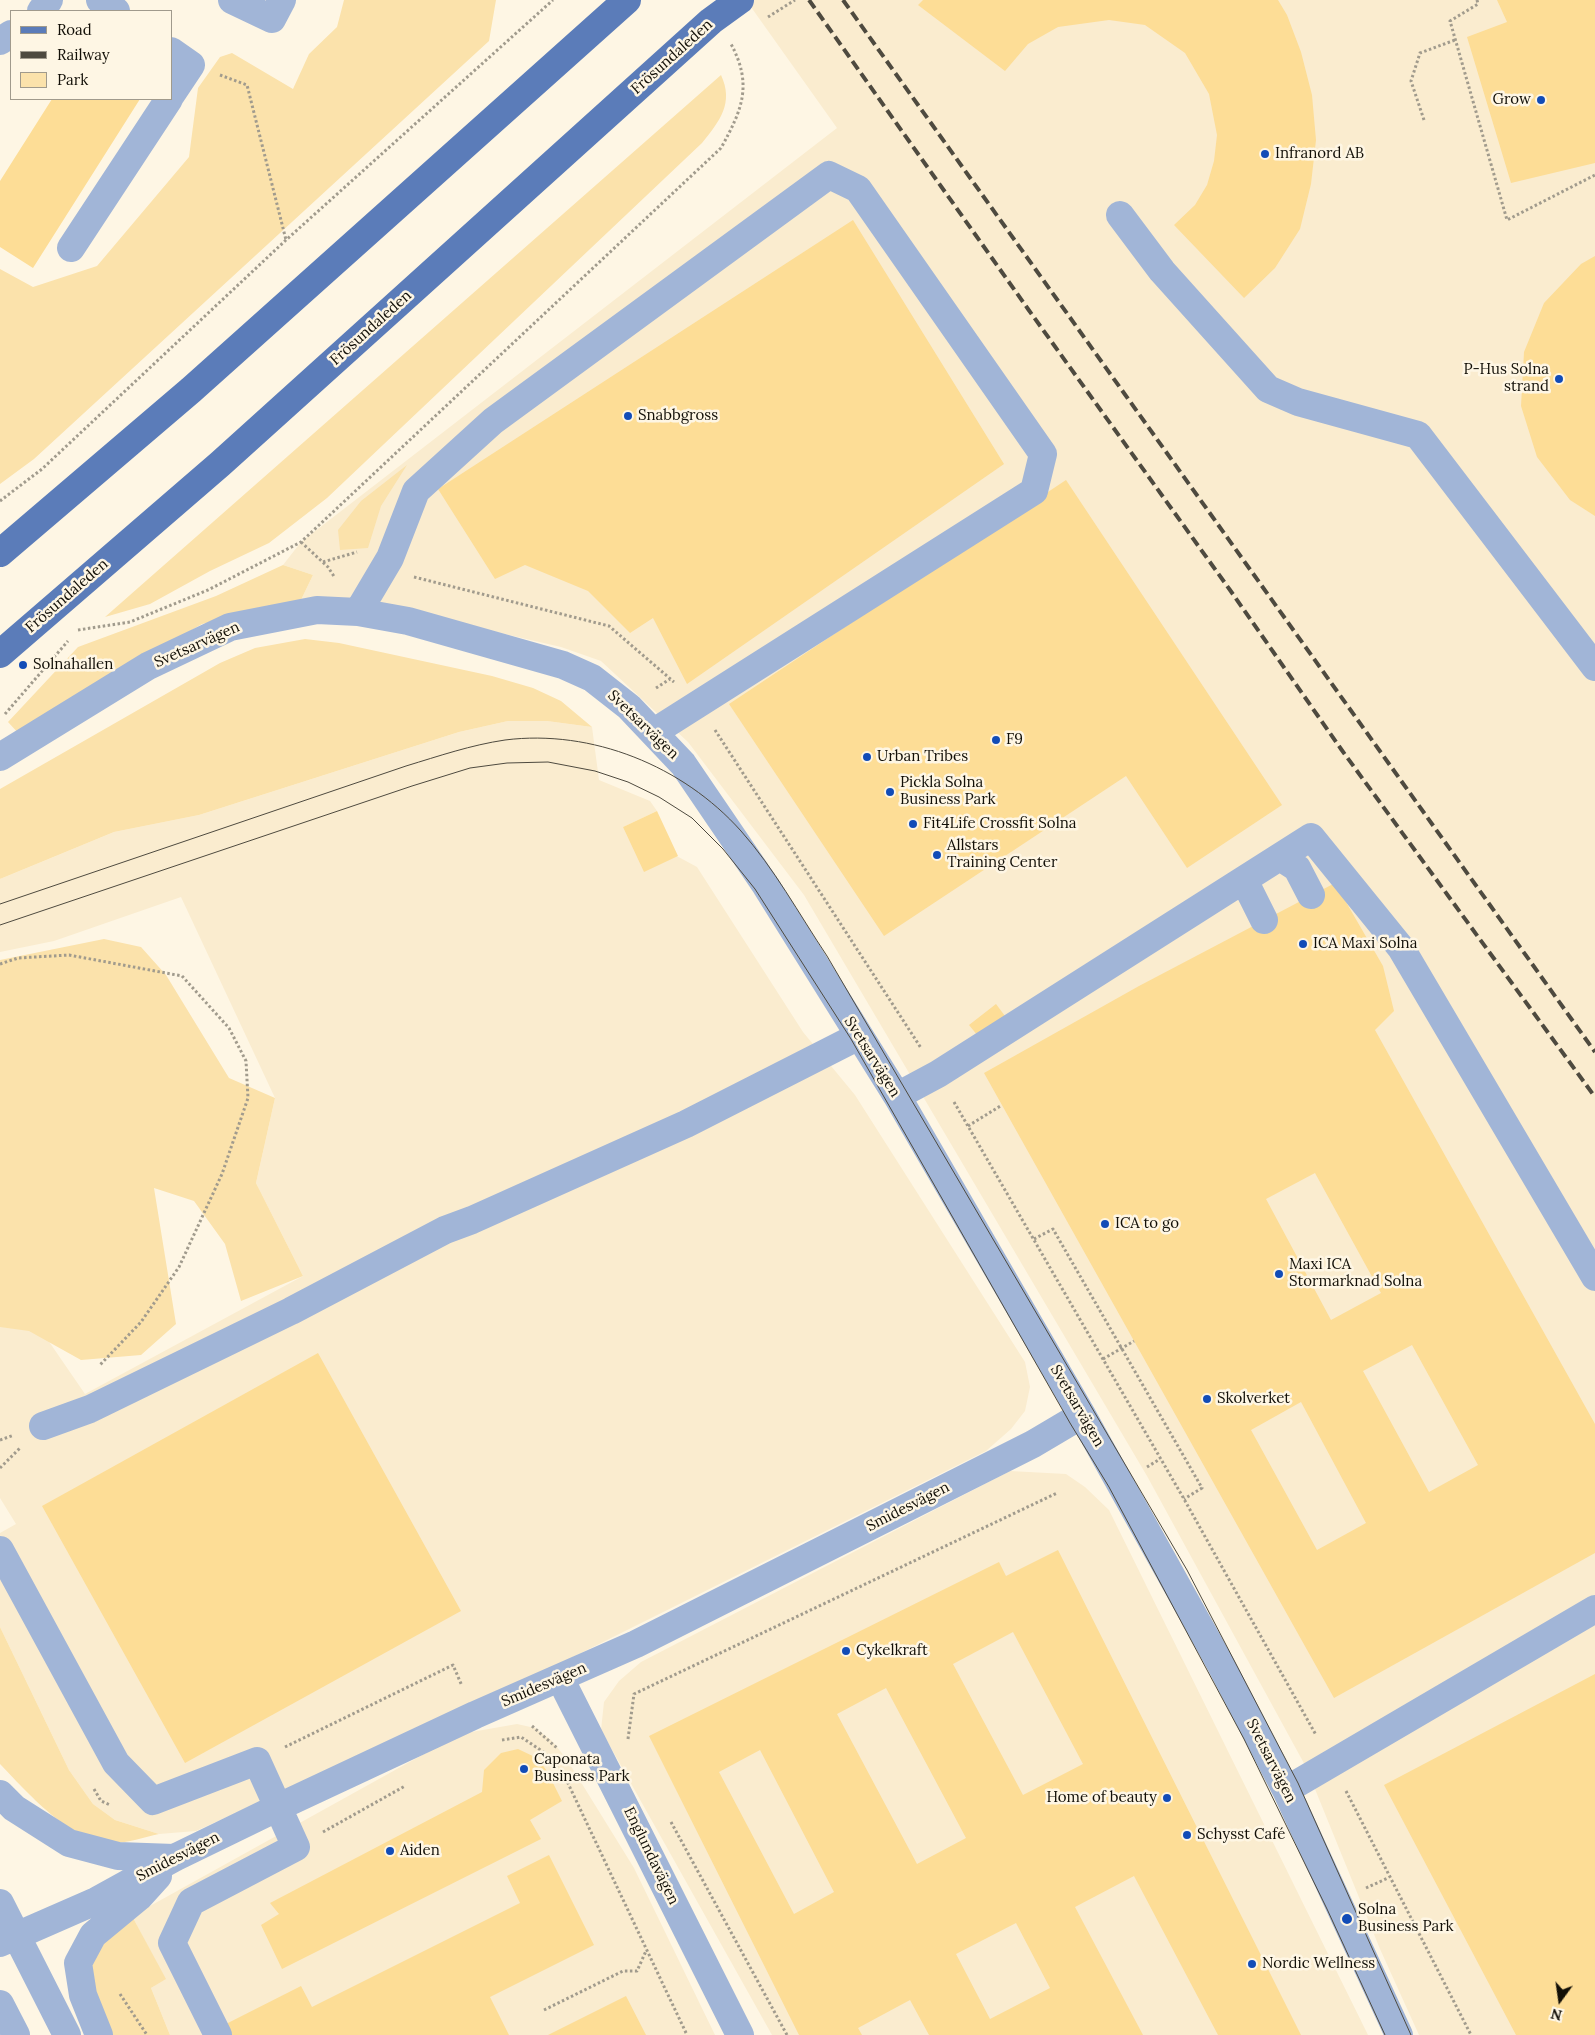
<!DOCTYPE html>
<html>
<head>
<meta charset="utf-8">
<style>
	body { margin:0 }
	#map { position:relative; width:1595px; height:2035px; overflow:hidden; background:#fef6e4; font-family:Lora,serif }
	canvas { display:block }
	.legend { position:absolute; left:10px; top:10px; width:162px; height:90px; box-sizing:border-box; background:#fef6e4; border:1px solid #a09a8c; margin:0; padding:6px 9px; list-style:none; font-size:15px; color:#120f07 }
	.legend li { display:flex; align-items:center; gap:10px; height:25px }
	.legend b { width:25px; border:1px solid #a09a8c }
	.north { position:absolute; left:1535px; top:1975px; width:50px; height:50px; -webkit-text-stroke:4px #fef6e4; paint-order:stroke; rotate:194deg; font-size:14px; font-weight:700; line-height:20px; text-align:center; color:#120f07 }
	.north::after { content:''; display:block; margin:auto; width:18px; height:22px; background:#120f07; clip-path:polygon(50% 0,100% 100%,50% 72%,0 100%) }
</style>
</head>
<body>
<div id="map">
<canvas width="1595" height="2035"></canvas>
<ul class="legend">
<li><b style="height:6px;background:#5b7cb9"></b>Road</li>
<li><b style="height:6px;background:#4e4a3f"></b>Railway</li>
<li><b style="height:14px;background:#fbe2ab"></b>Park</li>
</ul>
<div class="north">N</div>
</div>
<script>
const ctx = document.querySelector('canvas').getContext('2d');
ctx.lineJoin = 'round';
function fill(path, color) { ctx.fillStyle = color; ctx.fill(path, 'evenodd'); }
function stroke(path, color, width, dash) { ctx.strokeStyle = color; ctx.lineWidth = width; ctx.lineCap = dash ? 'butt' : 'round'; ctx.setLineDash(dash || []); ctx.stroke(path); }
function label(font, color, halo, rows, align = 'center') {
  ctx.font = font + ' Lora,serif'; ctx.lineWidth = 5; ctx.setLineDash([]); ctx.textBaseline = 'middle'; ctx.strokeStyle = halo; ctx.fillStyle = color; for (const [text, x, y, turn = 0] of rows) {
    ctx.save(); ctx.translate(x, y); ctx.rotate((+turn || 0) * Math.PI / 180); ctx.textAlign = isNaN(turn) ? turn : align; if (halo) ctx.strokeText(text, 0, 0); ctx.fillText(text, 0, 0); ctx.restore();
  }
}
fill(new Path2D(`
	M746,0H1595V2035H1419L1380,1949L1306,1767L1147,1476L804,895L688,742L601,661L561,647L409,612L300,602L313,575L283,565L301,542L837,128Z
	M508,721H547L592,727L599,780L650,801L657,811L623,827L697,867L803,1032L855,1095L1025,1362L1030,1387L1025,1411L1011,1429L986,1451L565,1661L258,1803L196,1831L159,1834L115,1820L93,1804L69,1770L0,1627V1533L16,1524L0,1498V1306L17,1295L85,1394L303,1276L256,1183L275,1098L181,897L54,941L0,952V879L114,832L199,815L459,732Z
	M1010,1471L1066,1474L1085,1487L1109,1510L1368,2035H772L601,1730L604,1702L619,1681L641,1662Z
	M517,1724L535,1728L551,1740L566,1758L634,1868L715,2035H170L151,1988L165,1979L132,1916L460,1734Z`), '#faeccf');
fill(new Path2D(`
	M344,0H496L489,41L34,459L0,484V269L33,287L97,266L189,157L198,88L220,57L232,53L293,89L309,54L337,27Z
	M721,75C734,103 720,121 702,143L327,498L269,543L210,571L150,604L105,617Z
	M407,465L381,506L368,548L340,550L338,530L361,501Z
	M283,565L313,575L300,602L202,624L129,666L20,735L8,722L78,647L216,596Z
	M305,639L339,643L492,676L533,688L561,701L592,727L547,721H508L459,732L199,815L114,832L0,879V789L220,663L255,648Z
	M104,939L141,947L166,975L229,1078L275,1098L256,1183L303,1276L241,1301L225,1244L194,1201L154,1188L176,1324L141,1355L81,1360L29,1331L0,1327V960Z
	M0,1627L69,1770L93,1804L115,1820L159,1834C144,1837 128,1843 113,1843C73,1845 26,1791 0,1764Z
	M132,1916L166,1979L151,1988L170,2035H112C100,2010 79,1975 99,1948C107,1936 121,1926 132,1916Z`), '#fbe2ab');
fill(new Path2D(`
	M923,0H1278L1287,15L1301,52L1312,95L1316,140L1311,184L1300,229L1275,268L1244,298L1174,225L1195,205L1207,185L1214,161L1217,135L1209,94L1185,53L1145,25L1109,20L1058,27L1028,44L1005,71L918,5Z
	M1497,0H1595V163L1511,183L1467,37L1507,22Z
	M52,99H140L33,268L0,247V181Z
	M853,220L1004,464L687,684L653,618L630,633L588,591L525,565L495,579L438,489Z
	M1595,256V516L1570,500L1537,457L1521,406L1524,352L1544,303L1581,264Z
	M1066,480L1282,805L1187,868L1126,776L884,936L729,704Z
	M657,811L678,856L644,872L623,827Z
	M1335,883L1383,966L1394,1011L1375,1030L1595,1424V1553L1334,1698L984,1073L1139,986ZM1315,1173L1381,1293L1331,1320L1266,1199ZM1412,1345L1478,1465L1429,1492L1363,1371ZM1301,1402L1366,1523L1317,1550L1251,1430Z
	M996,1004L1005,1016L978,1036L969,1025Z
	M318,1353L461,1611L185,1763L42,1506Z
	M1058,1550L1301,2035H1218L1134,1876L1075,1907L1143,2035H929L910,2000L858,2028L862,2035H799L649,1736L999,1562L1006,1576ZM1013,1632L1083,1764L1023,1795L953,1664ZM886,1688L966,1838L917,1864L837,1714ZM760,1750L834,1892L794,1914L719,1772ZM1016,1923L1050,1988L990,2019L956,1954Z
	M1595,1674V2035H1516L1384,1785Z
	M518,1749L537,1758L547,1771L562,1801L530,1820L541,1839L282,1969L261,1925L279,1914L270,1903L482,1792L484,1770L501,1753Z
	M549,1855L594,1945L490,1997L509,2035H224L220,2027L301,1986L312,2007L520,1903L507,1876Z
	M626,1996L646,2035H548Z`), '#fddd96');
stroke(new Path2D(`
	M1477,0L1478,4L1450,21L1507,220L1595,175
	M768,17L795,0
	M220,75L247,85L286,240
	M1424,120L1411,81L1420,53L1455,40
	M0,501L42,469L286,240L553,0
	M301,542L328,567L335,578
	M323,562L357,552
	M414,577L609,626L674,682
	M78,630L130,622L208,590L301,542L721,148C742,110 753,85 731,44
	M656,688L670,679
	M5,714L68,641
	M715,730L921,1048
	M0,964L18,958L69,955L182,976L229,1028L246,1061L248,1098L222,1174L179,1267L141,1322L99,1366
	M954,1102L1184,1499L1316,1735
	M968,1126L1002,1105
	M1034,1239L1053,1229L1202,1488L1184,1499
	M1103,1359L1134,1341
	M0,1440L14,1435
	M1147,1467L1160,1459
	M0,1468L20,1448
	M532,1726L557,1748
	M628,1739L634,1694L1057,1493
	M502,1740L521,1737L545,1753L565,1777L687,2035
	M285,1747L453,1665L462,1686
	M94,1789L101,1801L110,1805
	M1346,1791L1471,2035
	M671,1822L787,2035
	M323,1832L405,1786
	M1366,1888L1388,1878
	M120,1994L147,2035
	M544,2010L623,1971H637L646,1951`), '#a19b8d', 3, [2.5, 2.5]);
stroke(new Path2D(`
	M100,0L116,11
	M232,0L272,19L282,0
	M41,11L49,0
	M0,41L11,34
	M171,51L191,65L171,95
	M1120,215L1162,271L1268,389L1298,402L1418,435L1595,667
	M71,248L169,99
	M358,612L390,558L416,491L493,421L829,175L858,189L1043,454L1034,491L654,732
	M0,757L148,666L230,627L317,610L358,612L408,621L563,665L592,678L629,707L683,764L766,886L897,1096L1082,1415L1221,1665L1286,1790L1399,2035
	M1280,857L1297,868L1311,895
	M1244,880L1264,920
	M897,1096L938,1074L1311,837L1401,948L1595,1277
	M43,1426L90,1409L291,1311L445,1230L472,1220L686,1124L859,1036
	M0,1550L116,1763L153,1801L257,1761L296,1847L191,1902L172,1943L218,2035
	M560,1678L740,2035
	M1286,1790L1595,1609
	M0,1794L14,1808L69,1843L118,1856L174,1858
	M0,1903L67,2035
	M0,1943L96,1901L174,1858L285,1804L475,1715L636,1644L1033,1444L1082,1415
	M0,2004L16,2035
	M99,2035L83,1995L78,1963L93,1935L139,1897L158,1876`), '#a1b5d7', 28);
stroke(new Path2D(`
	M0,553L191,390L627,0
	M0,654L220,464L711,21L740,0`), '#5b7cb9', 28);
stroke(new Path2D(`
	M0,904L406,766C439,756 471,745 505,740C592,729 683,766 741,831C774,868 799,914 827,956L1187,1570L1298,1783L1411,2035
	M0,925L412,786L470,768L507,763L548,762L595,771L628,782L659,797L692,818L723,849L755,889L851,1039L1070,1423L1109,1487L1244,1739L1327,1909L1385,2035`), '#4e4a3f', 1);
stroke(new Path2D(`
	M809,0L1028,309L1230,590L1341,749L1595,1097
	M843,0L1595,1052`), '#4e4a3f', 4, [10, 5]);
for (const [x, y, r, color] of [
	[1541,100,5,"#124cb7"],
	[1265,154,5,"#124cb7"],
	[1559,379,5,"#124cb7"],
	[628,416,5,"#124cb7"],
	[23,665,5,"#124cb7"],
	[996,740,5,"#124cb7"],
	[867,757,5,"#124cb7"],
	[890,792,5,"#124cb7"],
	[913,824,5,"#124cb7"],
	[937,855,5,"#124cb7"],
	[1303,944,5,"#124cb7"],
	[1105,1224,5,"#124cb7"],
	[1279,1274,5,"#124cb7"],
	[1207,1399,5,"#124cb7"],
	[846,1651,5,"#124cb7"],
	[524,1769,5,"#124cb7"],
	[1167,1798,5,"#124cb7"],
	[1187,1835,5,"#124cb7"],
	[390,1851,5,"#124cb7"],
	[1347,1919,6,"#124cb7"],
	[1252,1964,5,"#124cb7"]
]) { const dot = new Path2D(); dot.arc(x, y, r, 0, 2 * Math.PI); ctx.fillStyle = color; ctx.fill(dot); stroke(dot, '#fef6e4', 2); }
label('15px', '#120f07', '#fef6e4', [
	["Frösundaleden",672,57,-42],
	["Frösundaleden",371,328,-42],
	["Frösundaleden",67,596,-41],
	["Svetsarvägen",197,645,-24],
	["Svetsarvägen",643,725,44],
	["Svetsarvägen",872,1057,58],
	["Svetsarvägen",1077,1406,60],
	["Smidesvägen",908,1507,-27],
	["Smidesvägen",544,1685,-23],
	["Svetsarvägen",1271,1761,63],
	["Englundavägen",651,1856,64],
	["Smidesvägen",178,1857,-27]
]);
label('15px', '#120f07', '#fef6e4', [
	["Grow",1531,100,"right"],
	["Infranord AB",1275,154],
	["P-Hus Solna",1549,370,"right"],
	["strand",1549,387,"right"],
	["Snabbgross",638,416],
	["Solnahallen",33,665],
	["F9",1006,740],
	["Urban Tribes",877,757],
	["Pickla Solna",900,783],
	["Business Park",900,800],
	["Fit4Life Crossfit Solna",923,824],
	["Allstars",947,846],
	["Training Center",947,863],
	["ICA Maxi Solna",1313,944],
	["ICA to go",1115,1224],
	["Maxi ICA",1289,1265],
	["Stormarknad Solna",1289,1282],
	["Skolverket",1217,1399],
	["Cykelkraft",856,1651],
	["Caponata",534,1760],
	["Business Park",534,1777],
	["Home of beauty",1157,1798,"right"],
	["Schysst Café",1197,1835],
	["Aiden",400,1851],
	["Solna",1358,1910],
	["Business Park",1358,1927],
	["Nordic Wellness",1262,1964]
], 'left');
</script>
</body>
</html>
